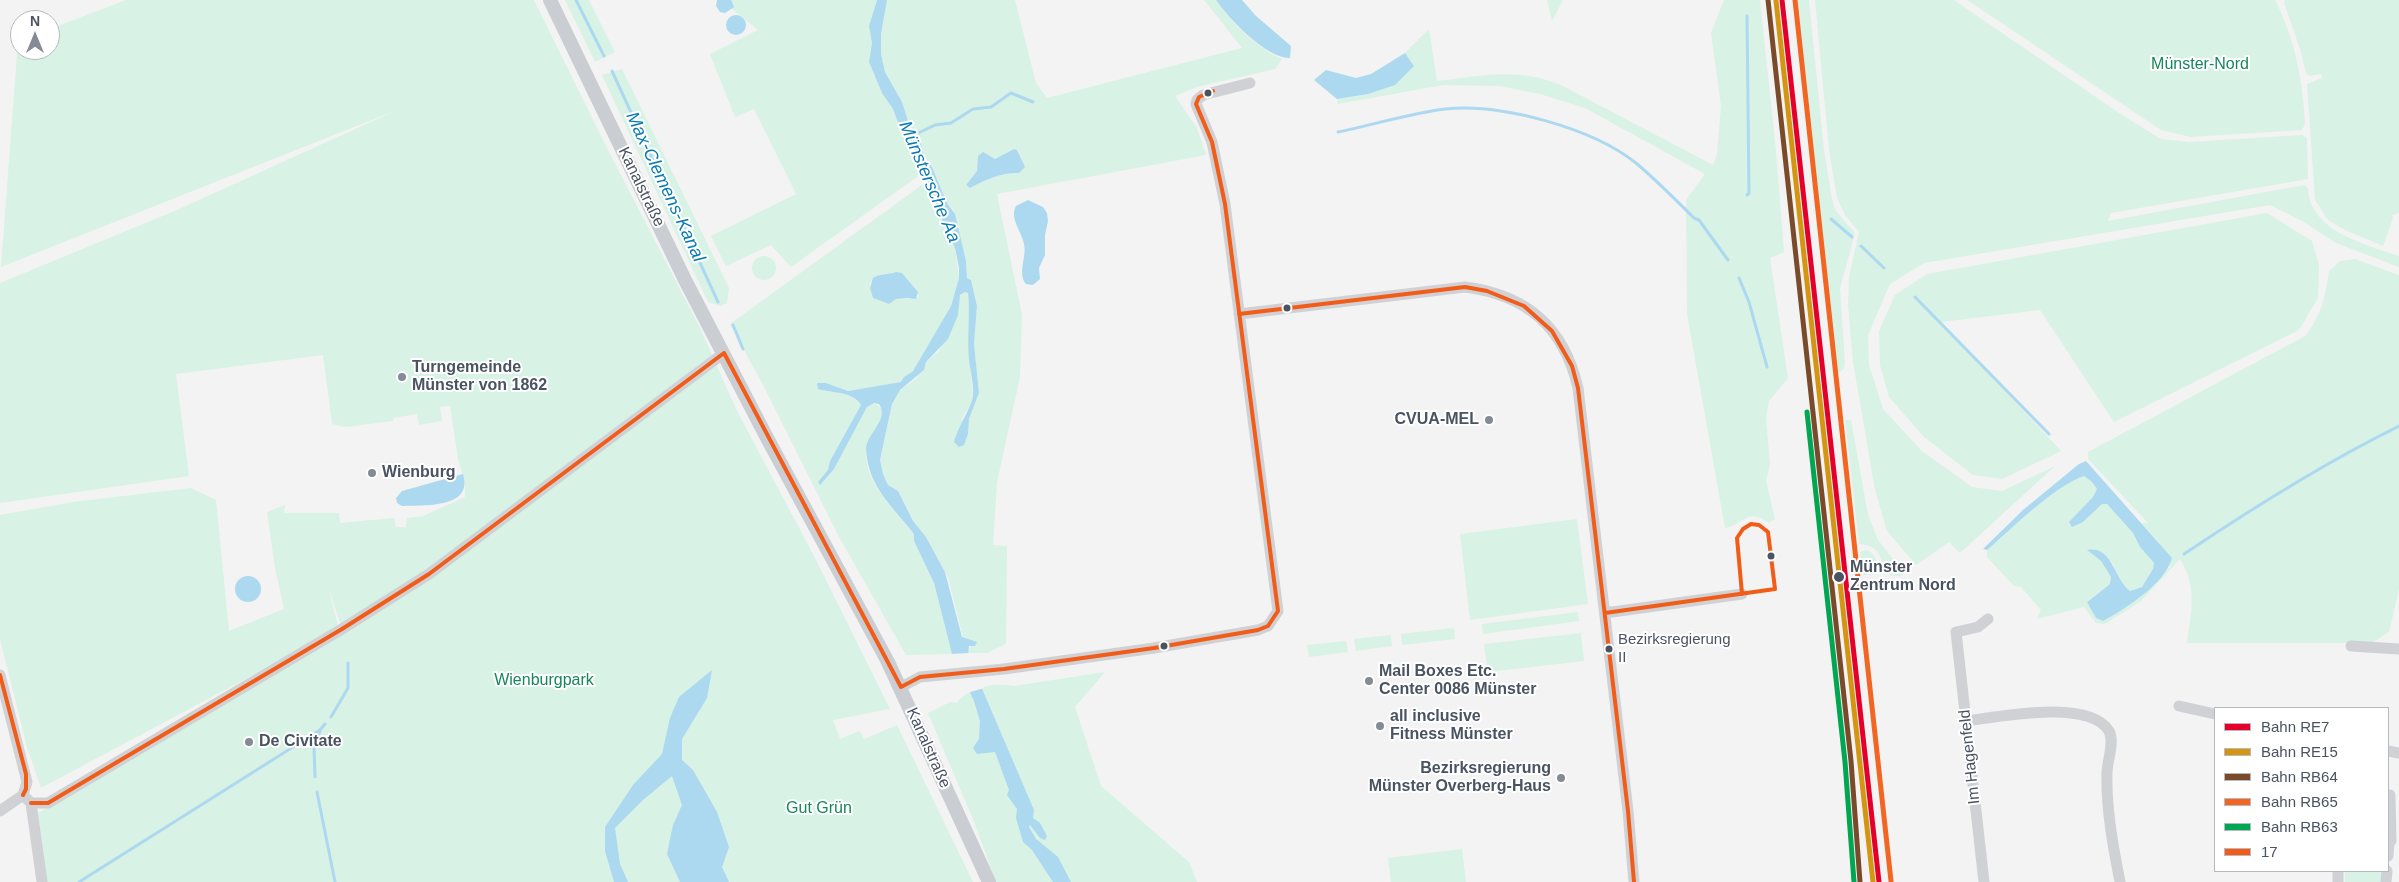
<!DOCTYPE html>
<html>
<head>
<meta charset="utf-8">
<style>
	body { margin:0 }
	#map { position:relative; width:2399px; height:882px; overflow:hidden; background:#f3f3f3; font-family:Helvetica,sans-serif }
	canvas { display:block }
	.legend { position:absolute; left:2214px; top:707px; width:175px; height:165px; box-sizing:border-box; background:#fff; border:1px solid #b6bac0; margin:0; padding:6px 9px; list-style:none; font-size:15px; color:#495361 }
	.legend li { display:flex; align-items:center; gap:10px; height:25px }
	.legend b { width:25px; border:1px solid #b6bac0 }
	.north { position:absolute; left:10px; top:10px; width:50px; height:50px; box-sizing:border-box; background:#fff; border:1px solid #b6bac0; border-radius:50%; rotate:0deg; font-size:14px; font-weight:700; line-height:20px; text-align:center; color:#495361 }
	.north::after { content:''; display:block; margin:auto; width:18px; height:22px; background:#848b94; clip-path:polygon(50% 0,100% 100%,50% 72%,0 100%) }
</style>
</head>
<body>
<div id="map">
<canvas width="2399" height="882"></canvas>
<ul class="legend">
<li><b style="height:6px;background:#e4002b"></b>Bahn RE7</li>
<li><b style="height:6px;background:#d49513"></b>Bahn RE15</li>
<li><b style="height:6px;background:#7a4b2a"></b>Bahn RB64</li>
<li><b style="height:6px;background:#f26522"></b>Bahn RB65</li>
<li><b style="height:6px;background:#00a651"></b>Bahn RB63</li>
<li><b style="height:6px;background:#f25c19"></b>17</li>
</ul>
<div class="north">N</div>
</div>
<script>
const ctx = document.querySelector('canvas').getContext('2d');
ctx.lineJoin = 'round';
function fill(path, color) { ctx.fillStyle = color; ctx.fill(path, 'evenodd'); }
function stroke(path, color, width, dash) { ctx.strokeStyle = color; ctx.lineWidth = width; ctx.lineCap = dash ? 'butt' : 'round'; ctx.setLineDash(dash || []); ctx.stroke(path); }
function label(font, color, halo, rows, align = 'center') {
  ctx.font = font + ' Helvetica,sans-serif'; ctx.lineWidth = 4; ctx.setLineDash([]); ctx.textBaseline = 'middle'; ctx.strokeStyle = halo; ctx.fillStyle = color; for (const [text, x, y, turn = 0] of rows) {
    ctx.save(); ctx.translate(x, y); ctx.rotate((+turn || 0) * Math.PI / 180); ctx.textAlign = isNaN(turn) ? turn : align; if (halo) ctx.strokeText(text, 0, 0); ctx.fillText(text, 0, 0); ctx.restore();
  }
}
fill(new Path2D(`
	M126,0H534L607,148L701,330L736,409L815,558L890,709L833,720L840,739L860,731L864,739L897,725L973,882H47L38,813L343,631L328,587L339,629L41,788L27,747L0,639V515L73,502L191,488L216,500L229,631L284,609L275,568L267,512L285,505L284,513H339L340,523L394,518L396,527H406L407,518L423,516L465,497V482L458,459L450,406L440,407L442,421L419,425L417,414L393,418V421L346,427L332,424L323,355L176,374L189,476L0,503V283L177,210L397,110L1,267L18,41L20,50H50V29Z
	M565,0H589L615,52L595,62Z
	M721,0H877L869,26L872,43L869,62L882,93L893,109L902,133L915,153L921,174L791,267L771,245L726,266L711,236L796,194L754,109L735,117L710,54L758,30Z
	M887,0H1015L1036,83L1047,98L1242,48L1204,0H1216C1231,22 1258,49 1282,59L1275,69L1197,87L1175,96L1197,128L1206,155L997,194L1022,315L1020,377L997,482L993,545L1007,546L1006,644L987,653H968L971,645L963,637L948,577L942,566L926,537L913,521L898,491L888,485L881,470L880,460L892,404L900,390L913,381L924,370L926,362L939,351L960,295L965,292L968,293L969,359L973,393L971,404L962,418L964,445L968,434L969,419L979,393L974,344L977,306L972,283L967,278L966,261L953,209L947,203L932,166L925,158L923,148L912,133L902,102L885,72L881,54V34ZM1014,149L1017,150L1022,161C1005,176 990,177 970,188L966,185L977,171L978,156L995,159Z
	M1547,0H1563L1552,21Z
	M1724,0H1760L1776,151L1784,252L1770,258L1788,378L1769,401L1766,418L1770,464L1766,481L1775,519L1769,523C1745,507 1746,524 1725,528L1687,314L1686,200L1705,174L1585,108L1540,94L1499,86L1443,85L1338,104L1337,99L1368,94L1414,66L1405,53L1429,29L1437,81C1484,76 1516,67 1561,85L1713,165L1717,154L1721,106L1711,33Z
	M1795,0H1809L1824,150L1832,199L1835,210L1855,233L1840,289L1845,363L1844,369L1837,374Z
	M1815,0H1954L2122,115L2161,139L2189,142L2302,135L2307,138L2308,179L2111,213L2108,221L2304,185L2308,188C2310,232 2365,244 2399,256V267L2336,243L2302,221L2270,205L1924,263L1890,284L1868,335L1869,365L1883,409L1922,451L1972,487L2002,491L2055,466L1960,553L1949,542L1916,565L1887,531L1875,490L1853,362L1848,305L1849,277L1859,232L1845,215L1837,198L1829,150Z
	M1967,0H2275C2295,39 2303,80 2305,124L2302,130L2191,137L2161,130Z
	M2285,0H2399V213L2392,215L2393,218L2383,246L2343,229L2328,220L2315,200L2307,84L2322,78L2321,74L2310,76L2306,73L2300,49L2284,3Z
	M622,69L729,288L727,303L721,306L708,302L602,75Z
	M926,182L955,248L959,278L951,306L913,371L904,377L901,382L848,391L826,383L821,390C834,392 854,393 861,406L830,461L828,470L834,469L867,407L874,403L882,408C882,416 878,427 874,434C871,439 866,440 866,447C863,483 894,509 914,534V541L934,583L952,654L906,655L838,535L764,387L730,324ZM903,274L918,293V298L896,299L886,303L873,298L870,285C874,271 891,275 903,274Z
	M2267,213L2312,241L2319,265L2318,298L2299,330L2114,422L2040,310L1941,322L2061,451L2002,479L1973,475L1924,437L1889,397L1880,365L1879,331L1895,295L1927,274Z
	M752 268a12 12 0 1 1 24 0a12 12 0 1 1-24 0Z
	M2355,259L2399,275V589L2389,632L2372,643H2187C2191,612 2198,587 2180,559L2141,601L2105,624L2096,623L2084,607L2037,619L2041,610L2021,587L2014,586L1987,557V550C2014,527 2052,488 2084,476L2092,482L2097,489L2093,497L2070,522H2083L2102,504H2107L2133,533L2140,547L2154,563L2153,569L2142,587L2130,591L2123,586L2112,562L2087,550L2101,561L2111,577L2110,584L2087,601L2096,618L2103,621L2140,598L2170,567L2158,541L2141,523H2148L2088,459V452L2305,336C2322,314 2325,298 2329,271L2340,261Z
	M1845,420H1851L1868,515L1878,540L1904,573L1901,576C1873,579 1893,546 1859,544Z
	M1577,519L1588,604L1470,620L1460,534Z
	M1866,550C1877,554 1877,564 1879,574L1863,575L1860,552Z
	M1578,612L1579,621L1483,634L1482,624Z
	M1454,628L1455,639L1402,645L1401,634Z
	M1581,633L1584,661L1488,672L1484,644Z
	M1391,635L1392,646L1356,651L1354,639Z
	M1346,641L1348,652L1309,657L1307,645Z
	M1105,672L1075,707L1101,786L1189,862L1197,882H996L975,824L928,713L950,702L957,703C968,686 996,683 1014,686Z
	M1462,849L1466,882H1391L1388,858Z
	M2345,871H2382L2381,882H2345Z`), '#d8f2e5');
fill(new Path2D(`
	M717,0H731L734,7L725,13L720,12L716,6Z
	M877,0H887L881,34V54L885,72L902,102L912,133L921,144L925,158L932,167L947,203L955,214L966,261L967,278L971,280L977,306L974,344L979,393L969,419L968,434L964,445L959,447L954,442C958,426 972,407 973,395C974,384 970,371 969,360C967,338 970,315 968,293L965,292L960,295L958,315L948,339L926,362L924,370L900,390L892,404L880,460L883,474L888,485L898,491L913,521L926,537L945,572L962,637L977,642L975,646H969L968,656L1034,810L1033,818L1040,823L1047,836L1045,840L1040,838L1030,825L1029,827L1036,839L1058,857L1071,882H1053L1032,850L1023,842L1016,818L1017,809L1007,795L1009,790L995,752L977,754L973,748L979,739L980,721L974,701L952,654L934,583L914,541V534C892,506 868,487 866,449C865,436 890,419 879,404L874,403L867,407L834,469L820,485L818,482L828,470L830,461L861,405C853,391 831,393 818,389L817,383H826L848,391L901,382L904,377L913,371L951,306L959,278V268L955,248L921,174L915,153L902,133L893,109L882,93L869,62L872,43L869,26Z
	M1216,0H1242L1256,16L1291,46L1290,58C1267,59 1229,19 1216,0Z
	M726 25a10 10 0 1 1 20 0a10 10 0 1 1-20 0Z
	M1405,53L1414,66L1395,85L1368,94L1337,99L1314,80L1326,70L1356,78L1371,74Z
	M1014,149L1017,150L1025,167L1019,173C1002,172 985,180 970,188L966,185L977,171L978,156L983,152L995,159Z
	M1028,200L1043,207L1047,213L1048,221L1045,235V255L1039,268L1040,279L1033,285L1026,284C1017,273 1027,257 1024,244C1022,232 1009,218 1016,206Z
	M896,272L902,273L918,292L916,299L908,298L896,299L889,304L873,298L870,288L873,278C880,273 889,275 896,272Z
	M2086,461L2172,558C2164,585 2126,608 2103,621L2096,618L2087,602L2110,584L2111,577L2101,561L2087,550C2113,545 2114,580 2130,591L2142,587L2153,569L2154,563L2140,547L2133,533L2107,504H2102L2083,522L2072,527L2069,522L2093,497L2097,489L2092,482L2084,476C2054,486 2013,528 1987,550L1983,549L2023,510L2079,464Z
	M463,474C474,509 423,505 402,506L397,503L396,498L402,491Z
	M235 589a13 13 0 1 1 26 0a13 13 0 1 1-26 0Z
	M712,670L707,698L682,739V760L693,770L717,812L729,847L722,867L729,882H680L667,854L673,825L682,805L672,776L643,800L615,828L620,864L628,882H614L605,851V827L633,785L662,754L670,718L679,697Z`), '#acd9f0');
fill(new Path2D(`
	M970,653L984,688L967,693L949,654Z`), '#f3f3f3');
stroke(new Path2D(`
	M576,0L604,56
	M612,71L718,302
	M1338,132C1372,125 1412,113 1445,109C1501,103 1592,128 1636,163C1656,180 1675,199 1694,218L1699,220L1728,260
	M912,136L935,125L951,123L973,109L991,107L1011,93L1033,102
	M1747,195L1749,193L1747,16
	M1831,219L1852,237
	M1861,246L1884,268
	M1739,278L1749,302L1767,367
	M1915,297L2049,434
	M733,325L743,349
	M2184,554C2254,507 2324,463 2399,426
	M331,717L348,688V663
	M315,777L314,748L320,731
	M317,792L335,882
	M79,882L320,730L325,724`), '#acd9f0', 3);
stroke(new Path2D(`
	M1239,314L1465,287C1527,295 1564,327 1578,388L1628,811L1634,882
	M1605,613L1742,594
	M2351,646L2399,649
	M0,675L27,782L23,795L0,811
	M901,687L920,677L1004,669L1154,648L1258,630L1268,626L1278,611L1225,204L1212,142L1196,104L1197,100L1203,95L1250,83
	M2179,706L2215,714
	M1966,721C1998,717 2089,698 2109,731C2115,742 2107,761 2107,773C2106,809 2113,846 2120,882
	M2388,751L2399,753
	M2390,795L2391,841
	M26,798L31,803L42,882
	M31,803H48L342,629L429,574L724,353
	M2388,856L2389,841
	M2338,871V882
	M1984,882L1956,632L1978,627L1988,619
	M2386,882L2387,871`), '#cfd1d4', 11);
stroke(new Path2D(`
	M550,0L685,280L766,436L888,662L989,882`), '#caced2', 14);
stroke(new Path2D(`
	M1239,314L1465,287L1487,291L1524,306L1552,331L1572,366L1578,388L1628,811L1634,882
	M724,353L901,687
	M1742,594L1737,538L1743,529L1751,524L1759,525L1768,532L1775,589
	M1605,613L1775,589
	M0,675L26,774V789L23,795
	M901,687L920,677L1004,669L1154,648L1258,630L1268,626L1278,611L1225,204L1212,142L1196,104L1199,97L1213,91
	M31,803H48L342,629L429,574L724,353`), '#f25c19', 4);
stroke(new Path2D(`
	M1782,0L1879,882`), '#e4002b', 5);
stroke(new Path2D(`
	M1776,1L1873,882`), '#d49513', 5);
stroke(new Path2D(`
	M1768,0L1851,761L1860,882`), '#7a4b2a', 5);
stroke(new Path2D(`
	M1795,0L1891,881`), '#f26522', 5);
stroke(new Path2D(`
	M1807,412L1845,762L1854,882`), '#00a651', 5);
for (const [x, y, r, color] of [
	[1208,93,4.5,"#495361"],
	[1287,308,4.5,"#495361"],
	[402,377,5,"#848b94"],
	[1489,420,5,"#848b94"],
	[372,473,5,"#848b94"],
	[1771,556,4.5,"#495361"],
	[1839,577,6,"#495361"],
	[1164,646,4.5,"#495361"],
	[1609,649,4.5,"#495361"],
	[1369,681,5,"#848b94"],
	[1380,726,5,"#848b94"],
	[249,742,5,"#848b94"],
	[1561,778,5,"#848b94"]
]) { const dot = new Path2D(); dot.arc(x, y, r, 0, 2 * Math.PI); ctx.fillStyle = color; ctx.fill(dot); stroke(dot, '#fff', 2); }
label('15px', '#495361', '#fff', [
	["Bezirksregierung",1618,640],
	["II",1618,658]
], 'left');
label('16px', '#16865c', '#fff', [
	["Münster-Nord",2200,65],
	["Wienburgpark",544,681],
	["Gut Grün",819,809]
]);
label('16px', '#495361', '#fff', [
	["Kanalstraße",641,187,64],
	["Kanalstraße",928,748,66],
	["Im Hagenfeld",1970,757,-96]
]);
label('bold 16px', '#495361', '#fff', [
	["Turngemeinde",412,368],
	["Münster von 1862",412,386],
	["CVUA-MEL",1479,420,"right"],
	["Wienburg",382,473],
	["Mail Boxes Etc.",1379,672],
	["Center 0086 Münster",1379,690],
	["all inclusive",1390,717],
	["Fitness Münster",1390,735],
	["De Civitate",259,742],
	["Bezirksregierung",1551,769,"right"],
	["Münster Overberg-Haus",1551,787,"right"]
], 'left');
label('bold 16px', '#495361', '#fff', [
	["Münster",1850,568],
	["Zentrum Nord",1850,586]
], 'left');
label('italic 18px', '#097ab3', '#fff', [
	["Münstersche Aa",929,182,67],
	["Max-Clemens-Kanal",665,187,65]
]);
</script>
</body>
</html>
